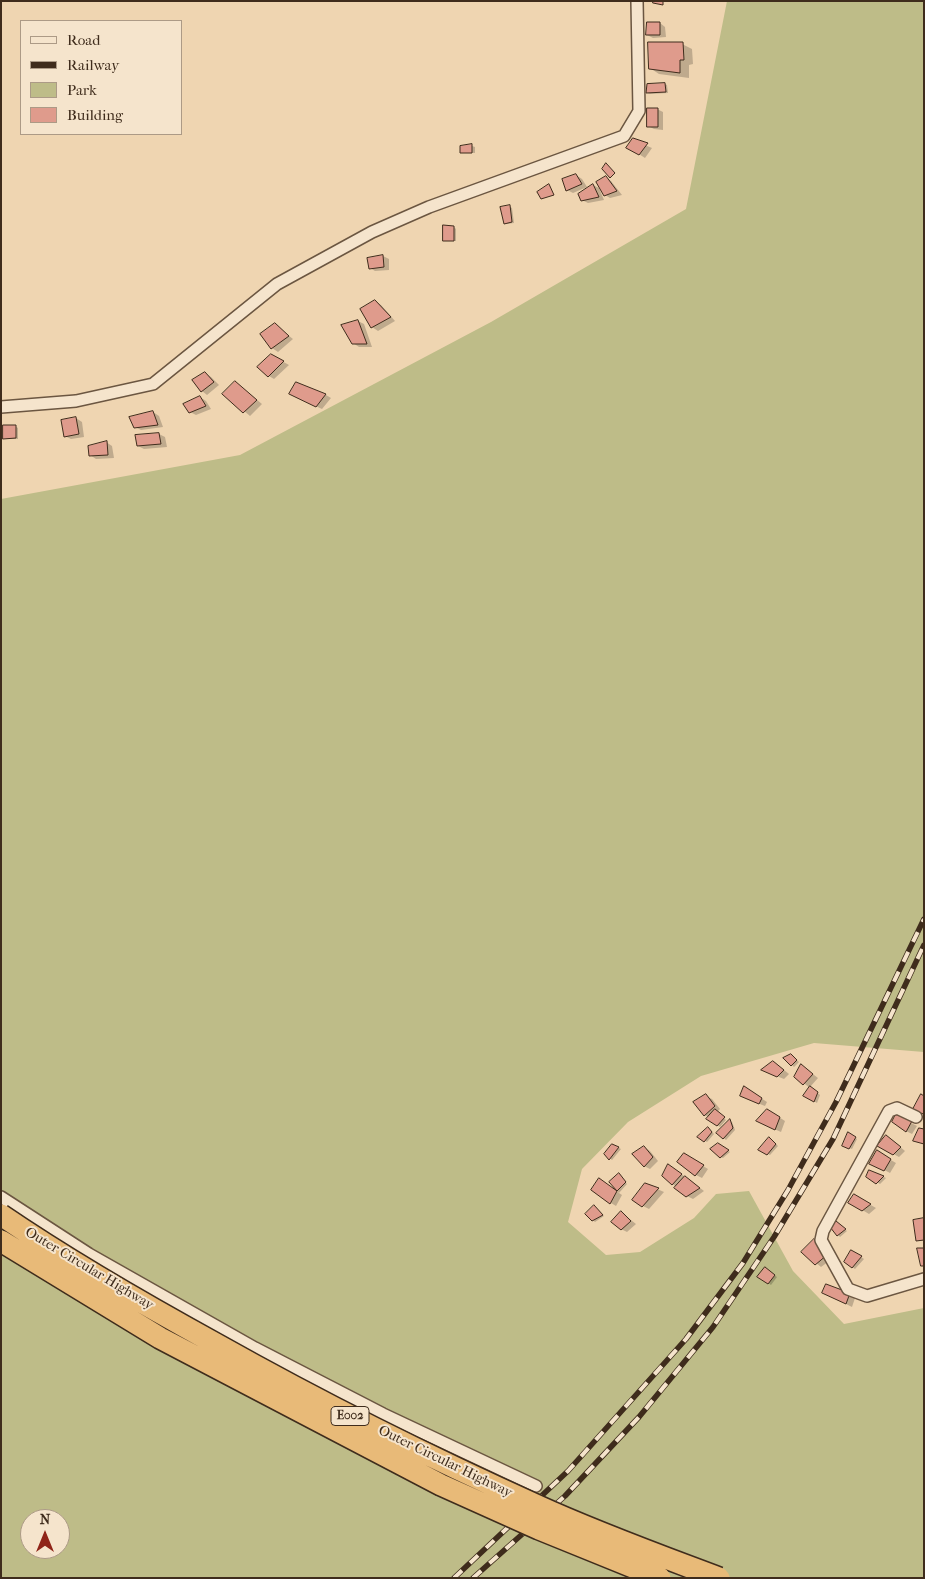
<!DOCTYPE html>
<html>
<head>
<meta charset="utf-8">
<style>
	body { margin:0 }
	#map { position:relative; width:925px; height:1579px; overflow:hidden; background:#efd5b1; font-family:"IM FELL French Canon",serif }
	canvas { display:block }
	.frame { position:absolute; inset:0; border:2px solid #3f2c1c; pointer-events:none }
	.legend { position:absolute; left:20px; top:20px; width:162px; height:115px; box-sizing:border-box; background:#f5e4cc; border:1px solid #ac9a86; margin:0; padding:6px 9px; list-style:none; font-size:15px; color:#3f2c1c }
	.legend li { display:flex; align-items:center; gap:10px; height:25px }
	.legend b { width:25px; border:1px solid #ac9a86 }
	.north { position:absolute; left:20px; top:1509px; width:50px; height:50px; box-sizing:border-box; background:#f5e4cc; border:1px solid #ac9a86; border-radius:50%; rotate:0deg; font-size:14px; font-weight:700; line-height:20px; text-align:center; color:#3f2c1c }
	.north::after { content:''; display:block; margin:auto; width:18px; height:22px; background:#8f2418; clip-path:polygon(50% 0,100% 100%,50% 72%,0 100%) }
</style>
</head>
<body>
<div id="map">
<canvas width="925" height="1579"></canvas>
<div class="frame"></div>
<ul class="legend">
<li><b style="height:6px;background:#f5e4cc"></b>Road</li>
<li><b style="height:6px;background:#3f2c1c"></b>Railway</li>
<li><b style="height:14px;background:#bebc88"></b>Park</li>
<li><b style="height:14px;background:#df9b8c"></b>Building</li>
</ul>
<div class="north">N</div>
</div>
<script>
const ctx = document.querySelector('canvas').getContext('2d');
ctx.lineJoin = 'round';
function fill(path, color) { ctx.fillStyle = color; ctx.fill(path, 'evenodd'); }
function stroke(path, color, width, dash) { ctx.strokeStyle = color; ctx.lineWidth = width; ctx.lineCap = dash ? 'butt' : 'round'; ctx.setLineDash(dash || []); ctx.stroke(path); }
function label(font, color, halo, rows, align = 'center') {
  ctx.font = font + ' "IM FELL French Canon",serif'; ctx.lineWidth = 4; ctx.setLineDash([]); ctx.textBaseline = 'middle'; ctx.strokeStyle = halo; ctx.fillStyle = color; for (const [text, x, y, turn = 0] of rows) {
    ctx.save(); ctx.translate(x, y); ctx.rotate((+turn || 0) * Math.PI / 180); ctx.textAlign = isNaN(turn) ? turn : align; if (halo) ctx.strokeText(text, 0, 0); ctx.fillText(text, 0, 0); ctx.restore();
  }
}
fill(new Path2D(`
	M727,1H924V1052L814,1043L701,1076L628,1122L582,1169L568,1222L606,1255L640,1252L694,1218L716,1194L749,1191L793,1271L844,1324L924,1308V1578H1V499L240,455L491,322L686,209ZM30,1519H60V1549H30Z`), '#bebc88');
fill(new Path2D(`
	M660,23L665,27L666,37L653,38L647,35Z
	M682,44L692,49L693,64L689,65V78L659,74L650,68Z
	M665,84L667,85L668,93L650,94L647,93Z
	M657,109L663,112V130L654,129L648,126Z
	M633,140L652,148L645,158L628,147Z
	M472,146L475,147V153L462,152L461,147Z
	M576,175L582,179L587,187L573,193L567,190Z
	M606,178L611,181L622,195L610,198L605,195Z
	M593,185L599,188L604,200L588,203L582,200Z
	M510,207L512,208L514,223L507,224L505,223Z
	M454,227L456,229V241H447L445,240Z
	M383,256L389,259V270L375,271L370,268Z
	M375,301L381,305L395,321L378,331L372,327L362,310Z
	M358,321L364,324L372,347H359L353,343Z
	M275,325L293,339L278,352L272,348Z
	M271,355L289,365L274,379L269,376Z
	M205,373L211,377L219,385L207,395L202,391Z
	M235,382L262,404L250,416L224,394Z
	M296,384L326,395L331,398L322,409L296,397Z
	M200,397L206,401L211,409L196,415L190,412Z
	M153,412L159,416L163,427L141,430L135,427Z
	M76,418L82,422L84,437L71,439L65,436Z
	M15,426L18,428V439H7L5,438Z
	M159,434L165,437L167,447L144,449L138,446Z
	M106,442L112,446L114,458L96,459L90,455Z
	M793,1057L799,1062L794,1067L785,1058Z
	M801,1065L818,1078L810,1087L820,1095L817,1103L805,1095L810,1088L796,1077Z
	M779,1066L789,1074L784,1079L769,1073Z
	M750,1091L767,1102L765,1106L747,1099Z
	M706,1096L712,1099L720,1109L717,1112L726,1120L720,1127L708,1119L709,1117L704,1115Z
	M768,1110L785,1121L781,1132L763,1124Z
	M730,1121L732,1122L735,1130L726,1140L718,1133Z
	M911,1123L917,1126L912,1134L906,1131Z
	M710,1130L714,1134L707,1142L699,1137Z
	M849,1134L857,1139L852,1149L846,1147Z
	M772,1140L778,1146L770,1155L760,1150Z
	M892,1140L905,1151L899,1157L879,1146Z
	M718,1144L730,1152L723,1158L721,1157Z
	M613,1145L621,1149L612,1160L605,1154Z
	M644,1147L650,1151L658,1161L650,1169L644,1166Z
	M877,1152L896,1163L890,1173L871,1163Z
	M685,1155L708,1169L702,1178L696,1175Z
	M674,1169L691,1181L704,1191L693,1199L687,1196L663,1176Z
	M870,1172L884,1177L886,1178L880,1184L868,1177Z
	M619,1175L627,1184L619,1193L622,1195L616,1206L611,1203L605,1183L619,1193L611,1183Z
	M646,1184L664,1192L649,1209L643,1206Z
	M855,1196L876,1208L869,1214L849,1202Z
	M594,1206L604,1216L595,1222L586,1214Z
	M622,1213L636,1224L627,1232L621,1229Z
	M838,1224L847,1231L840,1237L831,1227Z
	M852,1251L864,1259L855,1269L845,1262Z
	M803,1252L832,1259L821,1267Z
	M767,1270L777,1277L771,1285L759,1277Z
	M850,1294L855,1298L852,1307L830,1296Z`), '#0003');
const building = new Path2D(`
	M653,1H663V5L653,3Z
	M647,22H660V35H646Z
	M648,42H683L684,60H680V73L649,69Z
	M665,83L666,92L646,93L647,84Z
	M647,108H658V127H647Z
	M633,138L648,143L639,155L626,148Z
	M472,144V153H460V146Z
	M606,163L615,173L610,178L602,169Z
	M576,174L582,184L566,191L562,179Z
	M606,176L617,191L604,196L596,182Z
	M549,184L554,195L541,199L537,192Z
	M593,184L599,197L581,201L578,194Z
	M510,205L512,222L504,224L500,207Z
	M443,225L454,226V241H443Z
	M383,255L384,267L369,269L367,258Z
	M375,300L391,317L371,328L360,309Z
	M358,320L367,344H352L341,325Z
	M275,323L289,336L271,349L260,334Z
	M271,354L284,361L268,377L257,367Z
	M205,372L214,382L201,392L192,380Z
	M235,381L257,400L243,413L222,394Z
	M296,382L326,394L316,407L289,394Z
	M200,396L206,406L189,413L183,404Z
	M153,411L158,425L134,428L129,417Z
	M76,417L79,434L64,437L61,420Z
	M3,425H16V438L3,439Z
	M159,433L161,444L137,446L135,435Z
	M107,441L108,455L89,456L88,446Z
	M791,1054L797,1060L791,1066L783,1058Z
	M773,1061L784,1070L777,1077L761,1070Z
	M801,1064L813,1074L803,1085L794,1077Z
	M744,1086L762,1098L759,1104L740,1096Z
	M810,1086L818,1092L814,1102L803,1096Z
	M706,1094L715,1106L704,1116L693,1102Z
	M921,1094L924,1096V1114L912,1111Z
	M715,1109L725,1117L717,1126L706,1119Z
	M767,1109L780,1117L775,1130L756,1121Z
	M896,1114L912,1121L906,1132L892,1122Z
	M730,1119L733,1128L723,1139L716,1133Z
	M708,1127L712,1132L704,1142L697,1137Z
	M919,1128L924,1129V1144L913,1141Z
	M848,1132L856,1137L849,1149L842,1146Z
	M886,1135L901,1147L893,1155L877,1146Z
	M769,1137L776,1144L767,1155L758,1150Z
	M718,1143L729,1150L720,1158L710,1149Z
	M612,1144L619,1147L609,1160L604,1154Z
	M644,1146L653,1157L644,1167L632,1154Z
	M877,1150L891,1159L884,1171L869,1164Z
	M684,1153L704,1165L695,1176L677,1162Z
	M668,1164L682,1174L672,1185L662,1176Z
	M869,1170L884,1176L876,1184L866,1177Z
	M619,1173L626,1182L617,1191L609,1182Z
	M685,1176L700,1188L686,1197L674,1188Z
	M599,1178L617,1191L610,1204L591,1190Z
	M645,1183L659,1188L642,1207L632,1200Z
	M854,1194L871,1204L862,1211L848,1203Z
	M594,1205L603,1215L592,1221L585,1214Z
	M621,1211L631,1221L621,1230L611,1222Z
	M924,1218V1240L916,1241L913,1220Z
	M836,1221L846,1229L837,1236L830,1227Z
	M814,1239L827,1255L815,1265L801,1252Z
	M917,1248H924V1266H921Z
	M851,1250L862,1256L852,1268L844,1262Z
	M765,1267L775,1275L768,1284L757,1277Z
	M826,1284L850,1293L846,1304L822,1293Z`);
fill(building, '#df9b8c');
stroke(building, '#3f2c1c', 1);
const street = new Path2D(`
	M1,407L76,401L153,384L277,284L372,232L429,207L624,136L639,111L637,1
	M916,1117L897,1108L889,1111L823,1231L821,1240L848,1289L867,1296L924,1279
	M1,1197L89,1254L255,1348L383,1414L536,1486`);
stroke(street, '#6b5641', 14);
stroke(street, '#f5e4cc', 11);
const rail = new Path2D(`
	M454,1578L568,1471L686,1339L743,1263L788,1190L836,1102L924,919
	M473,1578L565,1496L639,1417L713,1327L774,1237L833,1139L924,945`);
stroke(rail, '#3f2c1c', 5.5);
stroke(rail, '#f5e4cc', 4, [11]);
const highwayBridge = new Path2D(`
	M1,1215C70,1262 143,1304 216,1344C321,1403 429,1457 538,1506C597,1533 658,1555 719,1578
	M1,1241L160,1338L441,1485L539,1529L660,1578`);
stroke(highwayBridge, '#3f2c1c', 24, []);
stroke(highwayBridge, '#e8ba78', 21);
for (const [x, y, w] of [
	[350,1416,38]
]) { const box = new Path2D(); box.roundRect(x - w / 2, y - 9.5, w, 19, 4); ctx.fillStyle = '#f5e4cc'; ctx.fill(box); stroke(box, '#3f2c1c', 1); }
label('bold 12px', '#3f2c1c', null, [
	["E002",350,1416]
]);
label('14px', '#3f2c1c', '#f5e4cc', [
	["Outer Circular Highway",89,1269,31],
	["Outer Circular Highway",445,1462,26]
]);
</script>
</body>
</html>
